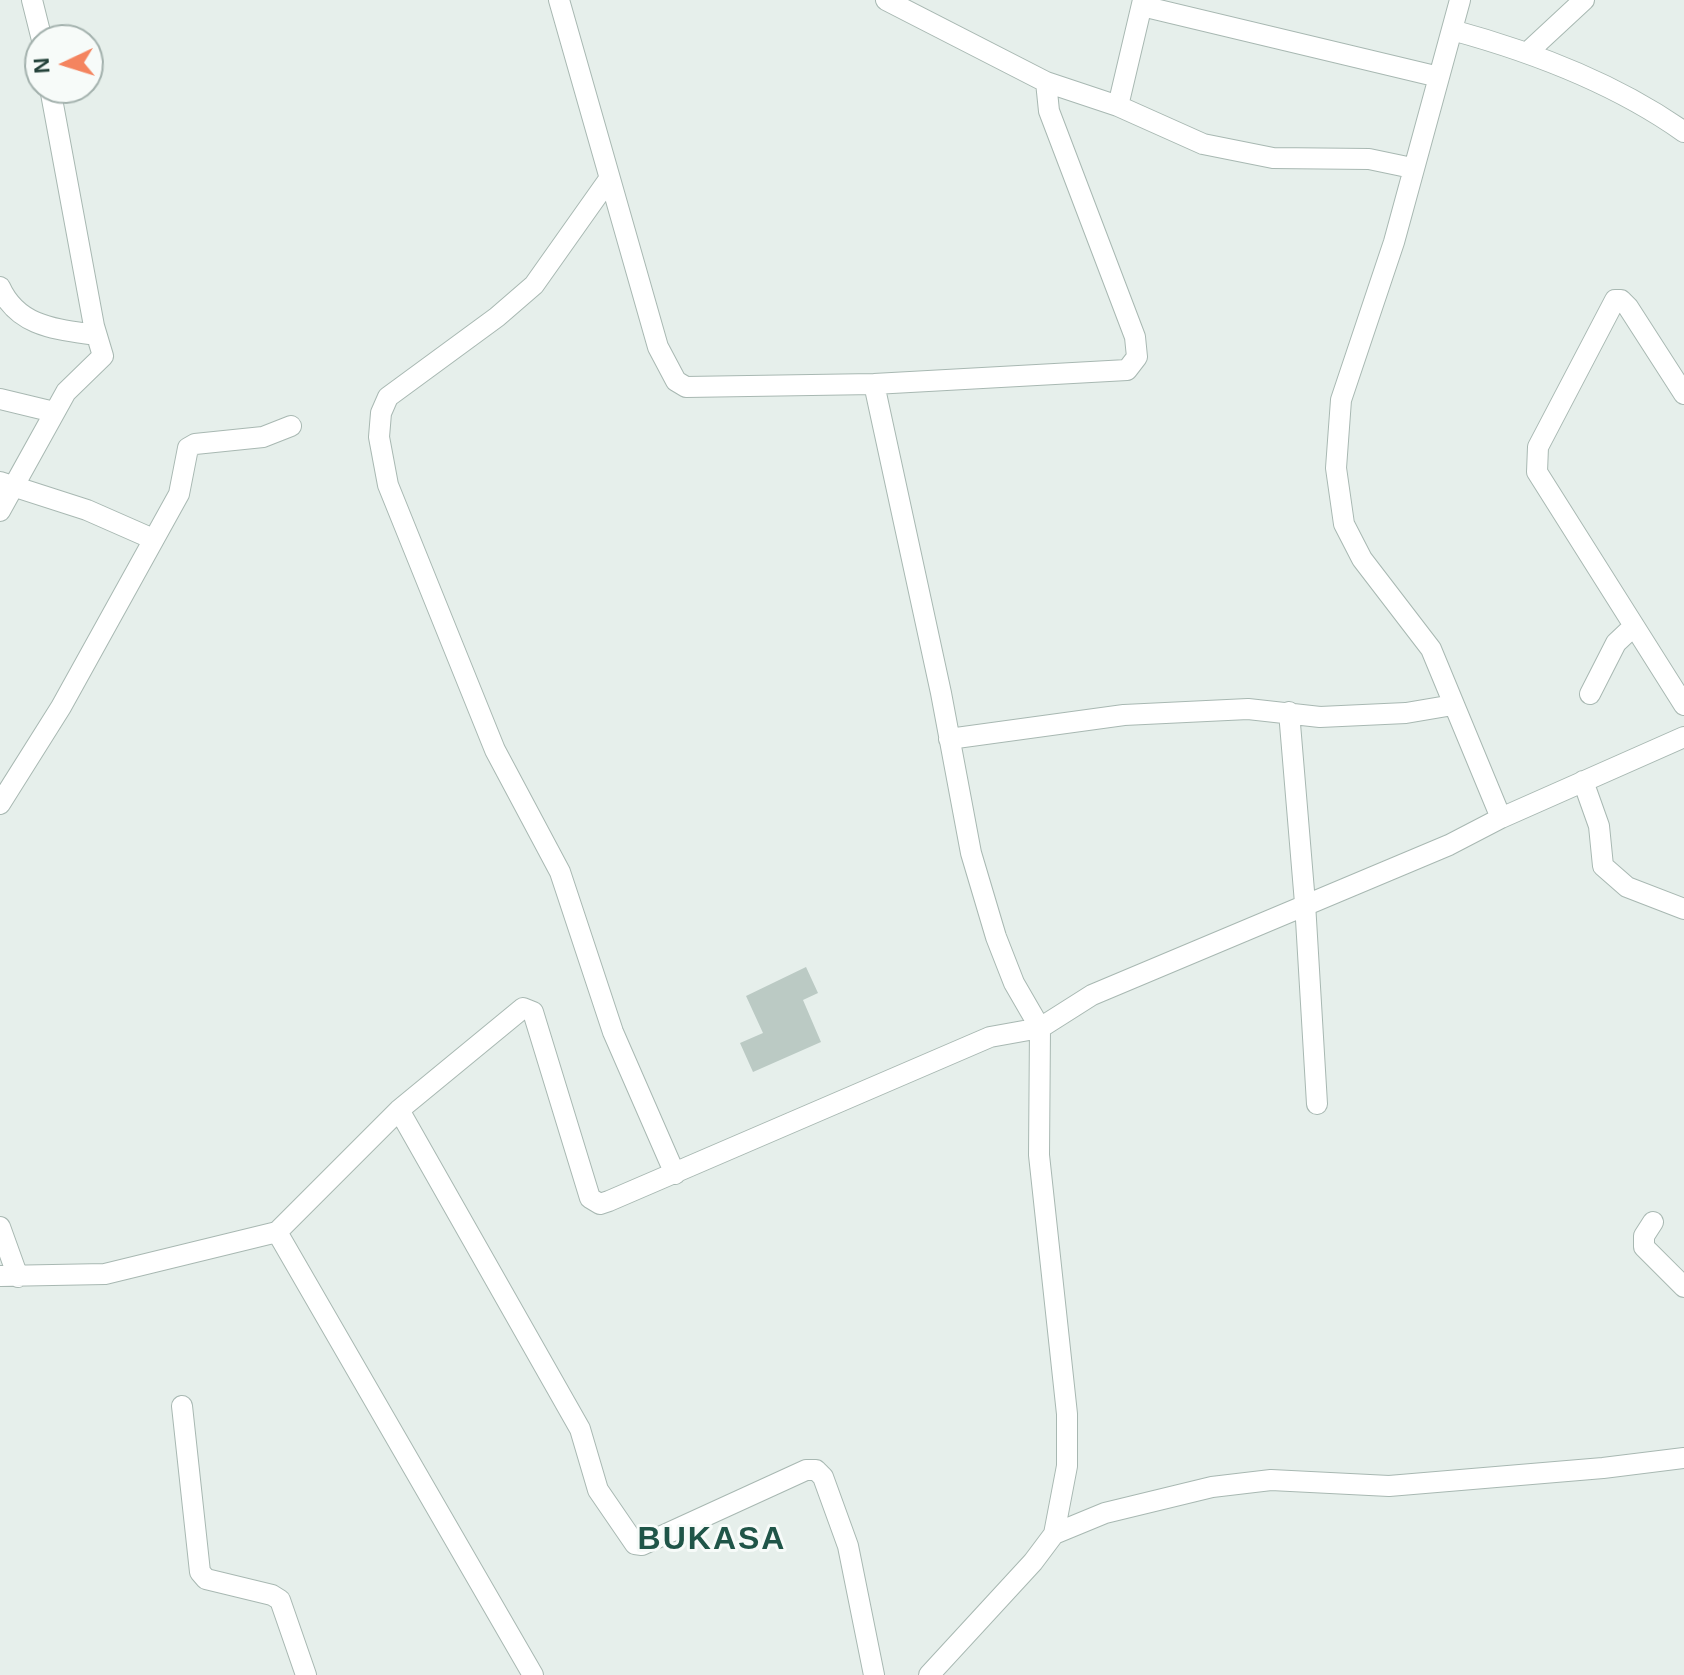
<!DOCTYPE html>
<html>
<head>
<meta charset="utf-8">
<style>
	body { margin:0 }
	#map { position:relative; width:1684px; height:1675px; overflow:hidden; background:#e6efeb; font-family:Arial,sans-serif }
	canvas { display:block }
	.north { position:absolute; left:24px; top:24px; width:80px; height:80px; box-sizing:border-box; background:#f7fbf9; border:2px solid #a3b1ad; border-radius:50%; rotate:266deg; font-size:22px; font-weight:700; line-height:32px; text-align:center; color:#24423a }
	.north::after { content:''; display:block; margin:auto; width:28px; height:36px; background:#f4845f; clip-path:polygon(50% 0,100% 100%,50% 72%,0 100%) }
</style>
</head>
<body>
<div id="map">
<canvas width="1684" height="1675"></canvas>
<div class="north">N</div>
</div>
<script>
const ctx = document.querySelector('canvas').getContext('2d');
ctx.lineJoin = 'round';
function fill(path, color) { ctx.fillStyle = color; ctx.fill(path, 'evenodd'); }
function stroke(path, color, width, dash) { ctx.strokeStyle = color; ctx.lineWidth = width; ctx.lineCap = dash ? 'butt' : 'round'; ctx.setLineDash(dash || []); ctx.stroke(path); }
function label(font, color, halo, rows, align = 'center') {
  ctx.font = font + ' Arial,sans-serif'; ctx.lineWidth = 6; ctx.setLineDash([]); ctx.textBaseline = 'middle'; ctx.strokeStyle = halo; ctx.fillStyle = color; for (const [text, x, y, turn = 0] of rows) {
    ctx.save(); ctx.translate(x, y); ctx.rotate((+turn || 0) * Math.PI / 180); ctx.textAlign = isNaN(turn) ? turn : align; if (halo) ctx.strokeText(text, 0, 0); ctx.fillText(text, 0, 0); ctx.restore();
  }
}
fill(new Path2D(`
	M806,967L818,993L803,1000L821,1042L753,1072L740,1043L763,1033L746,996Z`), '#bbcac4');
const street = new Path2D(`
	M32,0L42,40
	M559,0L658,347L676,381L686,387L874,384L1127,370L1137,357L1135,337L1049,111L1046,82
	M886,0L1046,82L1118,106L1203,144L1273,158L1369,159L1412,168
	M1460,0L1394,242L1341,400L1336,468L1344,524L1362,559L1431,649L1501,818
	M1142,6L1439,77
	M1452,30C1533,52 1615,83 1684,132
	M1529,51L1584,0
	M1118,106L1143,0
	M609,179L534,285L497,317L388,397L381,413L379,437L388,485L495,750L560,872L613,1032L675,1174
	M0,287C18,327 56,329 96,335
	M874,384L941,693L971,853L996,937L1014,983L1040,1028L1039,1155L1067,1414V1466L1054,1534L1033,1562L929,1675
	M1684,394L1628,307L1621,300H1615L1538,447L1537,472L1684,705
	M0,399L54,412
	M0,482L87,510L153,539
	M0,511L66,392L103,356L94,326L50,88
	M1590,694L1616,643L1634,626
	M1289,712L1305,903L1317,1104
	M949,739L1124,715L1248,709L1320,717L1406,713L1453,705
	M1583,781L1599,826L1603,866L1627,887L1684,909
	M0,804L61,707L179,494L188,448L195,444L263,437L291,426
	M399,1110L580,1429L598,1490L635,1544L642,1545L806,1470H816L823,1477L848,1546L874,1675
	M1653,1222L1644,1236V1247L1684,1287
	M0,1227L18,1277
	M277,1232L533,1675
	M0,1276L105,1274L277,1232L399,1110L523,1008L533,1012L590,1198L600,1204L609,1201L990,1037L1040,1028L1092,995L1449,845L1501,818L1684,737
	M182,1406L200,1572L206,1579L272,1595L280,1600L306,1675
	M1054,1534L1105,1513L1212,1487L1271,1480L1389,1486L1603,1468L1684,1458`);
stroke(street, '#a8b8b2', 22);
stroke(street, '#fff', 20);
ctx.letterSpacing = '2px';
label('bold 32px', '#1f5548', '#f7fbf9', [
	["BUKASA",712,1540]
]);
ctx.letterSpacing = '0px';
</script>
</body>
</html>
